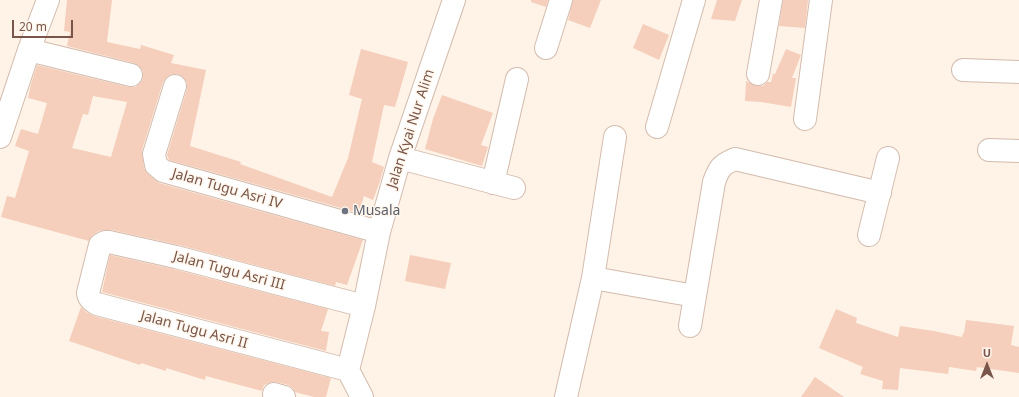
<!DOCTYPE html>
<html>
<head>
<meta charset="utf-8">
<style>
	body { margin:0 }
	#map { position:relative; width:1019px; height:397px; overflow:hidden; background:#fef3e6; font-family:"Noto Sans",sans-serif }
	canvas { display:block }
	.north { position:absolute; left:967px; top:345px; width:40px; height:40px; -webkit-text-stroke:3px #fff7ee; paint-order:stroke; rotate:0deg; font-size:11px; font-weight:700; line-height:16px; text-align:center; color:#795649 }
	.north::after { content:''; display:block; margin:auto; width:14px; height:18px; background:#795649; clip-path:polygon(50% 0,100% 100%,50% 72%,0 100%) }
	.scale { position:absolute; left:12px; top:20px; width:61px; height:18px; box-sizing:border-box; border:2px solid #795649; border-top:0; padding-left:5px; font-size:12px; line-height:14px; white-space:nowrap; color:#795649; -webkit-text-stroke:3px #fff7ee; paint-order:stroke }
</style>
</head>
<body>
<div id="map">
<canvas width="1019" height="397"></canvas>
<div class="north">U</div>
<div class="scale">20 m</div>
</div>
<script>
const ctx = document.querySelector('canvas').getContext('2d');
ctx.lineJoin = 'round';
function fill(path, color) { ctx.fillStyle = color; ctx.fill(path, 'evenodd'); }
function stroke(path, color, width, dash) { ctx.strokeStyle = color; ctx.lineWidth = width; ctx.lineCap = dash ? 'butt' : 'round'; ctx.setLineDash(dash || []); ctx.stroke(path); }
function label(font, color, halo, rows, align = 'center') {
  ctx.font = font + ' "Noto Sans",sans-serif'; ctx.lineWidth = 3; ctx.setLineDash([]); ctx.textBaseline = 'middle'; ctx.strokeStyle = halo; ctx.fillStyle = color; for (const [text, x, y, turn = 0] of rows) {
    ctx.save(); ctx.translate(x, y); ctx.rotate((+turn || 0) * Math.PI / 180); ctx.textAlign = isNaN(turn) ? turn : align; if (halo) ctx.strokeText(text, 0, 0); ctx.fillText(text, 0, 0); ctx.restore();
  }
}
fill(new Path2D(`
	M67,0H112L107,42L140,49L141,45L174,55L171,63L206,70L190,146L241,162L240,164L332,197L348,158L362,99L349,95L361,49L408,62L395,107L384,105L372,162L384,167L380,181L373,200L364,196L359,213L169,160L167,155L187,89V83L184,78L178,74H172L167,77L163,82L142,150L144,168L148,174L159,183L363,240L347,285L336,282L335,286L179,245L112,230H105L99,231L93,235L89,241L1,217L7,196L15,198L29,151L15,146L21,129L38,134L47,103L28,98L31,84L37,65L128,87H135L140,83L143,78V71L139,66L134,63L67,46L70,32L64,31ZM93,96L127,102L111,157L72,148L83,114L88,115Z
	M531,0H548L546,7L531,2Z
	M573,0H601L590,28L568,20Z
	M717,0H742L735,21L711,19Z
	M783,0H808L805,28L779,26Z
	M643,24L669,35L659,60L633,48Z
	M786,49L801,55L792,78H796L791,107L761,102L745,101L746,81L756,86H763L767,82H771L773,74H775Z
	M442,95L493,113L481,145L488,147L482,166L425,149L433,119Z
	M110,255L173,269L328,309L321,331L329,332L326,351L102,292Z
	M410,255L451,263L445,289L405,281Z
	M81,307L86,312L94,316L331,378L326,397H314L295,392L293,388L288,385L277,382H272L264,385L262,391L206,376L205,380L166,368V371L141,363L140,365L69,341Z
	M836,309L857,318L856,323L898,337L900,326L934,331L962,337L963,333H964L966,320L1014,326L1011,345L1019,347V373L977,367L976,371L949,367L948,374L900,368L898,390L882,389L883,381L860,374L863,367L819,348Z
	M815,377L844,397H801Z`), '#f5cebc');
const minor = new Path2D(`
	M546,48L561,0
	M29,50L131,75
	M963,70L1019,72
	M758,74L771,0
	M175,86L154,154L156,165L163,171L379,232
	M805,119L821,0
	M657,127L694,0
	M0,137L29,50L48,0
	M989,150L1019,151
	M400,158L514,188
	M493,183L517,79
	M869,235L888,158
	M593,278L695,296
	M690,326L714,182C719,168 721,165 735,159L880,193
	M348,370L97,304C92,301 89,299 88,293L100,245L105,242H109L176,257L364,306
	M274,394L284,397
	M362,397L348,370L364,306L379,232L400,158L454,0
	M566,397L593,278L615,137`);
stroke(minor, '#d3bbae', 24);
stroke(minor, '#fff', 22);
for (const [x, y, r, color] of [
	[345,211,4,"#6b7280"]
]) { const dot = new Path2D(); dot.arc(x, y, r, 0, 2 * Math.PI); ctx.fillStyle = color; ctx.fill(dot); stroke(dot, '#fff7ee', 1.5); }
label('14px', '#795649', '#fff7ee', [
	["Jalan Kyai Nur Alim",411,129,-72],
	["Jalan Tugu Asri IV",227,189,16],
	["Jalan Tugu Asri III",229,271,15],
	["Jalan Tugu Asri II",194,330,15]
]);
label('14px', '#5b616d', '#fff7ee', [
	["Musala",353,211]
], 'left');
</script>
</body>
</html>
